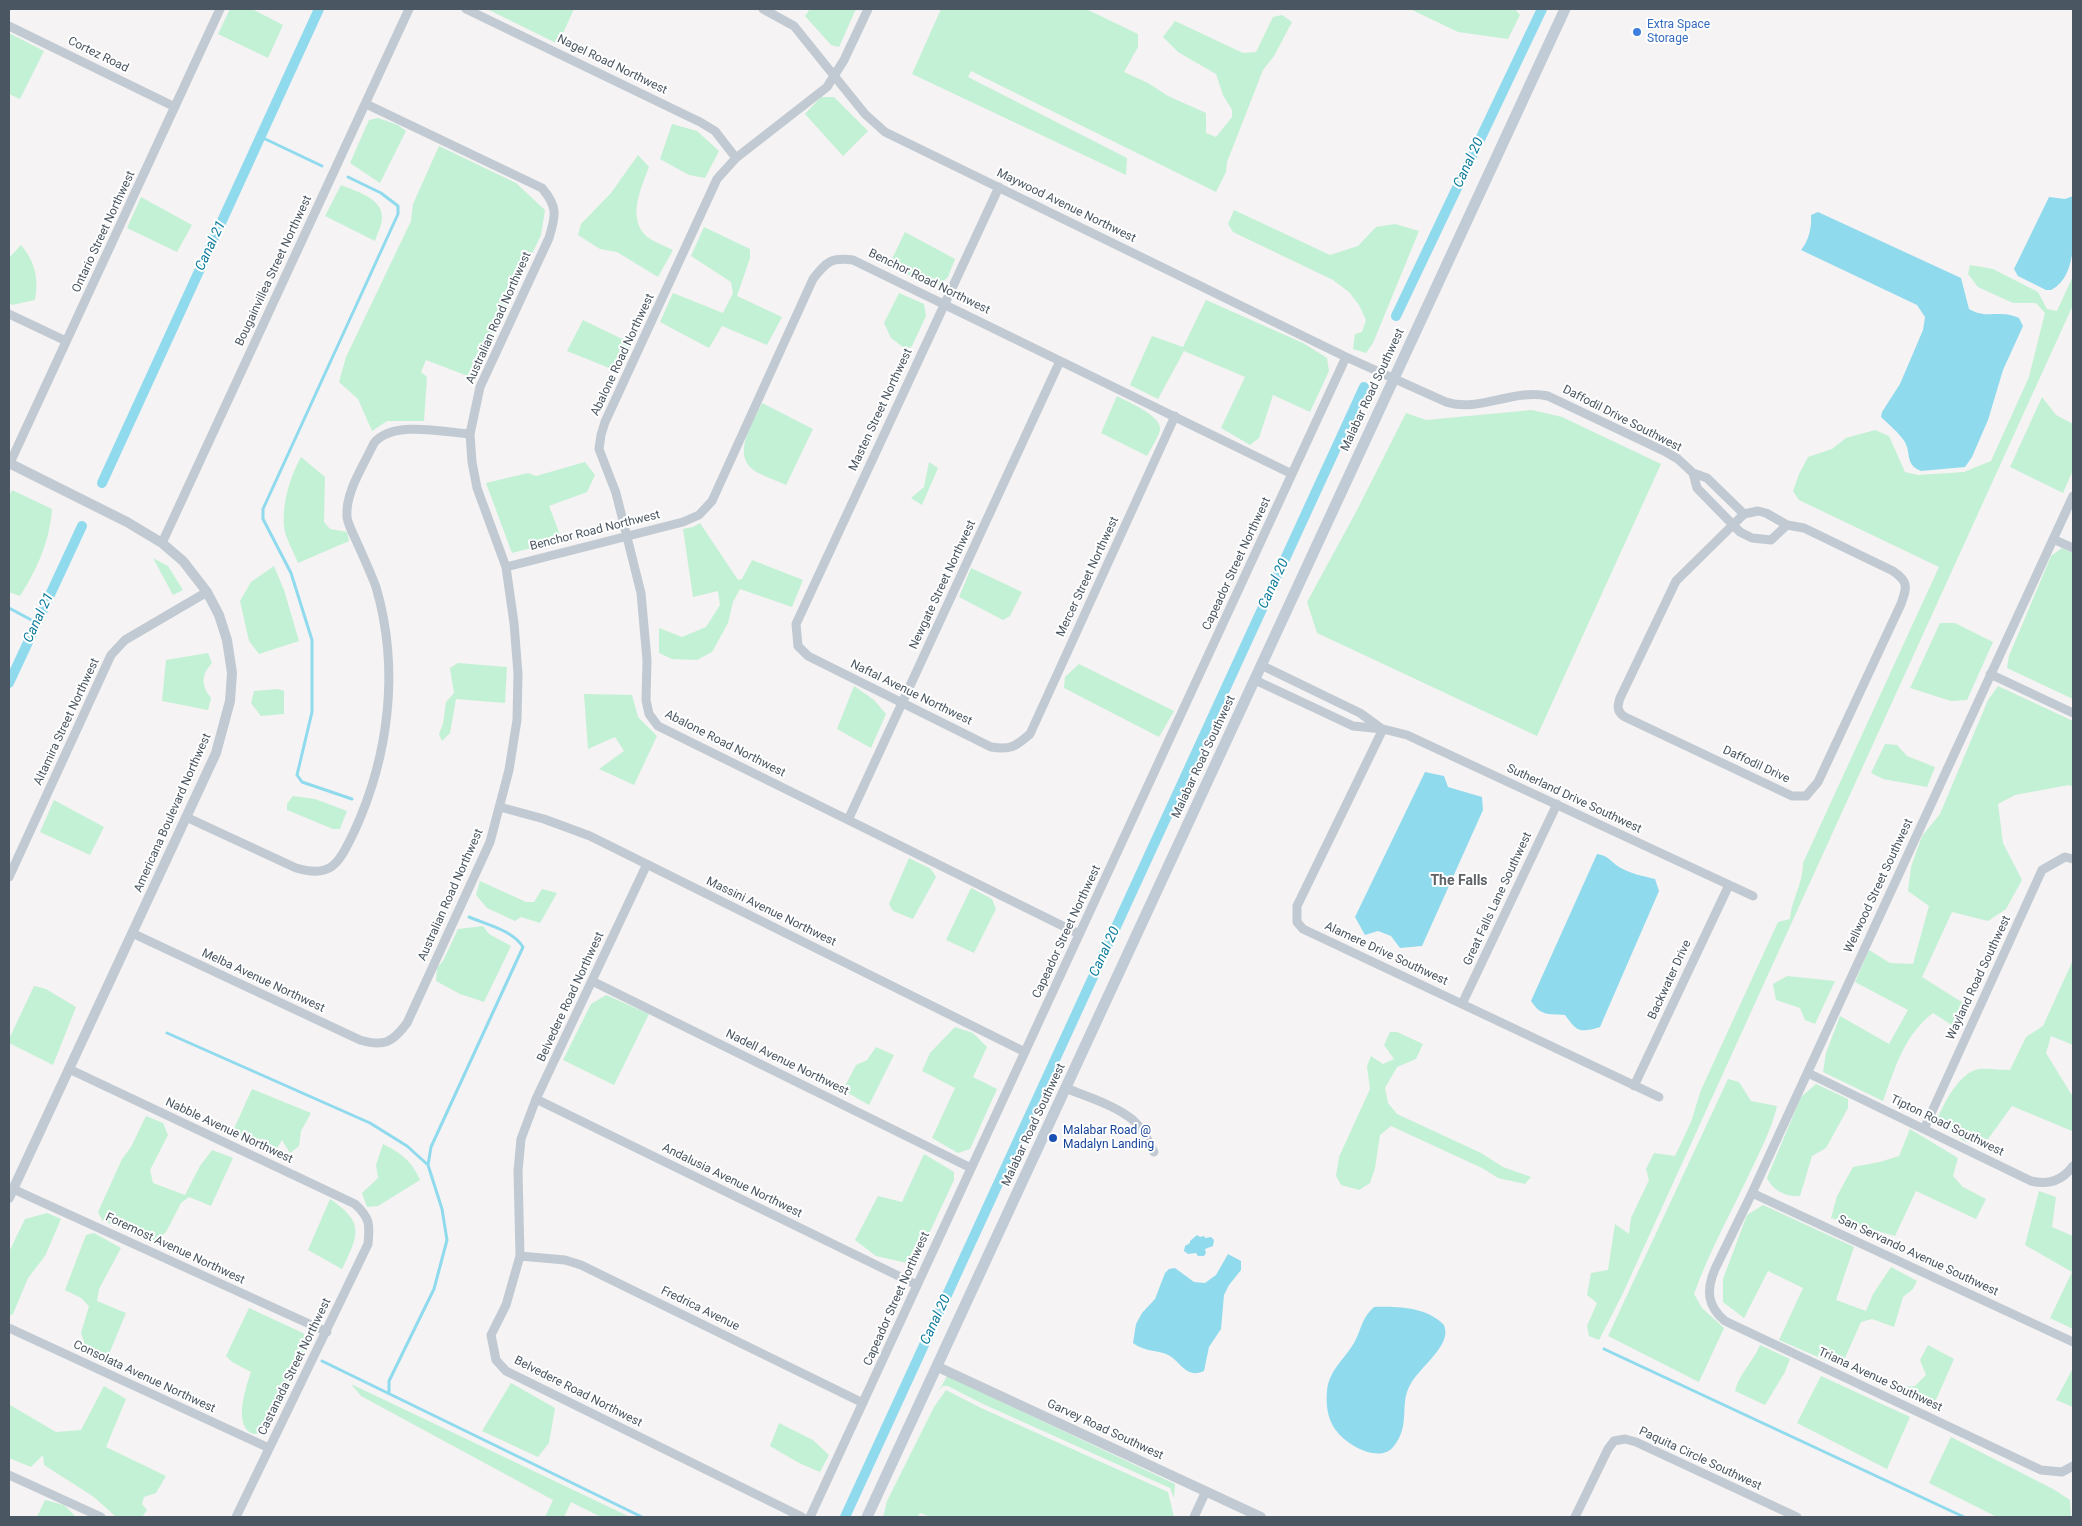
<!DOCTYPE html>
<html>
<head>
<meta charset="utf-8">
<style>
	body { margin:0 }
	#map { position:relative; width:2082px; height:1526px; overflow:hidden; background:#f5f3f3; font-family:Roboto,sans-serif }
	canvas { display:block }
	.frame { position:absolute; inset:0; border:10px solid #4a5661; pointer-events:none }
</style>
</head>
<body>
<div id="map">
<canvas width="2082" height="1526"></canvas>
<div class="frame"></div>
</div>
<script>
const ctx = document.querySelector('canvas').getContext('2d');
ctx.lineJoin = 'round';
function fill(path, color) { ctx.fillStyle = color; ctx.fill(path, 'evenodd'); }
function stroke(path, color, width, dash) { ctx.strokeStyle = color; ctx.lineWidth = width; ctx.lineCap = dash ? 'butt' : 'round'; ctx.setLineDash(dash || []); ctx.stroke(path); }
function label(font, color, halo, rows, align = 'center') {
  ctx.font = font + ' Roboto,sans-serif'; ctx.lineWidth = 4; ctx.setLineDash([]); ctx.textBaseline = 'middle'; ctx.strokeStyle = halo; ctx.fillStyle = color; for (const [text, x, y, turn = 0] of rows) {
    ctx.save(); ctx.translate(x, y); ctx.rotate((+turn || 0) * Math.PI / 180); ctx.textAlign = isNaN(turn) ? turn : align; if (halo) ctx.strokeText(text, 0, 0); ctx.fillText(text, 0, 0); ctx.restore();
  }
}
fill(new Path2D(`
	M230,9H252L283,25L268,58L218,34Z
	M487,9H574L558,44Z
	M810,9H856L839,47L831,45L805,16Z
	M941,9H1086L1138,34V47L1124,72L1148,83L1168,96L1206,113V133L1216,137L1232,117V110L1223,95L1216,74L1178,52L1163,37L1175,21L1243,53L1256,52L1273,17L1282,15L1292,22L1274,56L1263,70L1227,162L1226,172L1216,192L971,71L968,77L1127,158L1126,175L912,74Z
	M1410,9H1515L1520,15L1508,39L1458,32Z
	M9,33L44,51L20,99L9,94Z
	M821,97H834L868,131L843,156L805,114Z
	M378,118L398,125L406,131L380,183L350,163L369,120Z
	M672,124L697,131L719,151L705,178L689,175L660,159Z
	M439,146L516,183L545,210L541,235L473,378L426,360L421,372L427,377L424,421H387L372,431L358,399L339,382L346,357L411,221L413,204Z
	M638,155L649,167C642,186 627,216 645,235C651,241 665,246 673,250L658,277L617,252L600,249L578,235L581,224L611,193Z
	M341,185C355,191 383,198 382,218C382,225 377,234 375,241L325,216Z
	M141,197L192,225L177,252L127,228Z
	M1234,210L1330,255L1358,246L1376,227L1395,224L1419,231L1373,343L1366,353L1353,349L1355,334L1362,332L1366,320L1359,305L1349,292L1333,280L1233,232L1228,224Z
	M704,227L750,249V258L737,296L782,317L767,345L722,326L709,348L660,322L673,293L723,313L733,293L731,282L691,256Z
	M905,232L955,259L948,277L938,286H930L889,265Z
	M21,245C35,262 39,278 35,300L12,305L9,302V258Z
	M1970,265L1993,269L2038,292L2047,309L2057,311L2073,276V305L1623,1293L1599,1340L1589,1336L1587,1326L1597,1303L1587,1295L1591,1273L1608,1270L1615,1224L1629,1234L1631,1218L1649,1180L1646,1169L1654,1153L1675,1156L1691,1122L1701,1090L1778,922L1790,919C1792,897 1803,885 1803,863L1939,567L1799,500L1793,491L1799,474L1808,457L1832,449L1846,438L1875,430L1889,436L1905,472L1918,475L1964,472L1991,461L2029,377L2045,313L2036,303H2013L1978,287L1968,274Z
	M899,293L924,304L926,316L912,346L907,350L891,338L884,323Z
	M1206,300L1303,343L1327,358L1329,371L1310,412L1273,395L1259,438L1250,445L1221,428L1245,377L1184,351L1158,399L1130,385L1152,336L1183,347Z
	M583,320L620,338L634,341L619,372L567,351Z
	M1117,396C1127,402 1162,415 1160,430C1158,438 1151,448 1147,456L1101,433Z
	M2042,397L2056,415L2073,424V470L2063,493L2010,467Z
	M762,403L813,429L786,485C778,481 757,474 751,468C733,451 754,420 762,403Z
	M1532,410L1562,417L1661,464L1537,736L1317,633L1307,602L1356,512L1406,413L1426,420Z
	M301,457L325,477L324,522L330,529L347,532L349,541L298,563C294,552 285,538 284,526C282,503 290,477 301,457Z
	M585,462L595,475L587,492L549,506L562,540L512,553L486,483L528,473L536,476Z
	M929,462L938,468L922,505L911,498L924,487Z
	M12,490L52,509C50,540 37,570 20,596L9,592V496Z
	M700,523L738,580L742,579L752,560L803,580L792,607L740,589L733,602L728,623L712,652L697,660L672,659L659,653V628L682,637L706,627L720,605L718,591L693,597L683,529L693,527Z
	M2062,548L2073,553V699L2007,668L2009,656L2051,556Z
	M153,558L168,566L183,590L173,595Z
	M274,566L284,590L299,641L259,654L249,641L240,601L251,582Z
	M971,568L1022,592L1010,616L1003,620L959,597Z
	M1940,623H1955L1993,642L1967,700L1951,701L1910,688Z
	M208,653L212,663C201,675 201,685 211,698L208,710L162,701L166,660Z
	M458,663L507,667L505,703L456,699L450,733L442,741L439,734L443,724L446,702L454,693L450,668Z
	M1079,664L1174,711L1159,737L1064,688L1065,677Z
	M854,686L874,700L886,714L871,748L837,729Z
	M1998,686L2073,721V787L2069,785L2015,795L1998,804L2003,843L2022,880L2006,909L1988,921L1952,912L1922,977L1968,1006L1958,1029L1933,1013C1904,1035 1895,1068 1883,1101L1823,1072L1826,1053L1840,1016L1889,1044L1908,1010L1855,982L1869,950L1890,963L1913,964L1929,906L1908,891L1911,867L1922,836L1940,814L1988,700Z
	M278,689L284,691V714L261,716L251,703L254,691Z
	M584,694L632,695L638,717L657,736L634,785L599,769L624,751L615,737L588,749Z
	M1885,744L1897,745L1907,756L1935,767L1927,787L1883,779L1871,773Z
	M293,796L315,799L347,811L340,829H333L287,810V804Z
	M54,800L104,827L90,855L40,832Z
	M909,858L931,869L936,877L913,919L893,911L889,904Z
	M480,881L526,902H534L542,889L557,893L540,923L521,917L515,921L487,908L476,895Z
	M971,888L992,899L996,909L974,953L946,940Z
	M483,926L489,934L511,946L484,1002L460,994L436,981L437,968L443,961L458,929Z
	M2073,960V1045L2051,1036L2046,1053L2073,1097L2072,1131L2012,1106L1983,1146L1964,1141L1936,1122C1943,1105 1959,1072 1979,1069C1989,1068 2000,1070 2010,1070L2026,1037L2043,1026Z
	M1787,976L1835,981L1815,1024L1805,1020L1800,1008L1776,1000L1773,984Z
	M34,986L46,989L76,1007L53,1065L9,1043V1039Z
	M606,995L649,1014L614,1085L563,1060L591,1004Z
	M955,1027L973,1033L987,1047L973,1077L997,1089L970,1149L958,1153L932,1138L955,1088L922,1071L930,1053Z
	M1390,1032H1397L1423,1044L1416,1059L1397,1067L1385,1088L1388,1103L1397,1114L1481,1153L1503,1167L1531,1177L1525,1184L1498,1178L1482,1168L1391,1126L1380,1135L1375,1168L1370,1183L1359,1190L1341,1185L1336,1176L1339,1157L1370,1089L1367,1066L1371,1056L1383,1064L1394,1059L1384,1045Z
	M876,1047L894,1055L869,1105L843,1090L856,1065L867,1060Z
	M1728,1079L1739,1082L1751,1101L1777,1106C1772,1127 1763,1145 1754,1164C1734,1207 1710,1249 1694,1294L1702,1308L1724,1328L1699,1382L1608,1336Z
	M1816,1084L1848,1099V1108L1826,1148L1812,1156L1800,1196C1786,1197 1773,1191 1767,1178L1801,1097Z
	M252,1089L311,1113L301,1131L299,1146L290,1153L282,1140L276,1150L265,1151L232,1133Z
	M146,1116L163,1123L168,1135L150,1170L153,1183L185,1195L200,1166L212,1150L233,1158L211,1206L189,1197L181,1203L166,1232L153,1243L102,1220L98,1212L122,1159L131,1147Z
	M1910,1129L1958,1158L1953,1176L1963,1187L1986,1199L1976,1219L1916,1191L1895,1236L1831,1218L1837,1196L1853,1167L1880,1162L1899,1156Z
	M383,1144C401,1153 412,1161 420,1180L378,1206L367,1207L362,1193L378,1178L376,1165Z
	M924,1154L954,1172V1180L919,1255L907,1263L876,1256L855,1240L878,1196L902,1202Z
	M2039,1191L2056,1197L2052,1227L2073,1236V1329L2050,1318L2072,1272L2025,1245Z
	M330,1199C365,1223 359,1234 342,1269L308,1250Z
	M1763,1205L1854,1247L1836,1300L1866,1311L1873,1294L1891,1267L1917,1281L1913,1289L1903,1297L1894,1327L1872,1319L1861,1322L1841,1367L1779,1340L1803,1288L1768,1271L1744,1318L1723,1302V1279L1747,1215Z
	M47,1213L61,1219L45,1256L28,1278L13,1314L9,1316V1252L25,1219Z
	M94,1233L121,1248L99,1289L97,1301L126,1313L109,1354L100,1355L86,1348L81,1333L89,1306L81,1298L65,1290L86,1235Z
	M249,1308L303,1333L310,1343L266,1433C263,1433 258,1434 254,1434C232,1428 246,1386 251,1372L232,1362L226,1356Z
	M1760,1345L1790,1359L1785,1372L1765,1405L1735,1391C1739,1374 1753,1362 1760,1345Z
	M1928,1345L1954,1359L1932,1409L1902,1395V1387L1915,1386L1926,1375L1920,1360Z
	M2073,1368V1407L2056,1400Z
	M947,1376L1175,1484L1174,1498L1170,1488L983,1404L948,1386H943L939,1391Z
	M1821,1376L1910,1417L1887,1469L1797,1423Z
	M511,1383L555,1408L549,1443L538,1457L482,1431Z
	M351,1384L630,1517H601L571,1502L564,1517H545L553,1500L361,1396Z
	M104,1386L126,1399L106,1447L166,1476L156,1493L144,1497L142,1504L147,1510L142,1517L115,1516L94,1497L44,1465L43,1455L31,1467L9,1458L10,1405L56,1432L81,1430Z
	M946,1390L981,1408L1168,1492L1174,1517H931L920,1513L918,1517H883L887,1501L934,1407Z
	M779,1423L813,1440L829,1455L820,1472L799,1463L770,1446Z
	M1951,1437L2053,1489L2070,1500L2071,1517H1997L1929,1483Z
	M45,1500L64,1505L76,1517H37Z`), '#c3f1d5');
fill(new Path2D(`
	M2073,196C2073,224 2080,276 2051,290H2046L2018,276L2014,269L2049,197L2065,199Z
	M1818,212L1961,278L1969,309C1988,320 1998,309 2019,318L2023,326L2003,370L1988,420L1972,457L1965,467L1921,471C1903,464 1913,450 1902,438C1896,430 1888,424 1881,417L1882,412L1900,384L1923,330L1925,317L1917,305L1801,250C1809,241 1812,226 1811,215Z
	M1425,772L1444,776L1448,787L1482,797L1483,810L1422,946L1400,948L1391,936L1378,931L1365,935L1355,917Z
	M1597,854C1610,856 1610,862 1621,868C1631,874 1643,876 1655,879L1659,891L1600,1027C1580,1033 1577,1032 1565,1015C1547,1014 1541,1016 1531,1001Z
	M1197,1235L1200,1237L1204,1236L1205,1238L1211,1237L1214,1240L1213,1246L1205,1249L1206,1253L1204,1256H1198L1196,1253L1188,1254L1184,1251L1185,1246L1190,1243V1241Z
	M1228,1254L1241,1261V1270L1229,1285L1224,1295L1221,1329L1209,1347L1204,1371C1201,1372 1196,1374 1193,1373C1183,1371 1178,1361 1170,1356C1158,1349 1147,1353 1133,1343L1136,1324L1142,1313L1155,1299L1165,1273L1169,1269L1175,1268L1194,1282L1205,1283L1216,1275Z
	M1374,1307C1397,1306 1427,1307 1444,1325C1445,1328 1446,1333 1445,1336C1442,1352 1418,1370 1410,1385C1399,1405 1411,1424 1394,1446C1379,1466 1340,1442 1332,1424C1327,1414 1326,1403 1327,1391C1329,1370 1344,1360 1354,1343C1362,1329 1361,1319 1374,1307Z`), '#90daee');
stroke(new Path2D(`
	M261,137L322,166
	M348,177L381,193L398,206V214L263,509V519L291,573L312,640V712L297,775L302,782L352,799
	M9,608L37,623
	M167,1033L370,1123L407,1146L428,1165L442,1209L447,1240L434,1289L389,1381V1393
	M428,1165L431,1147L523,947C512,930 488,925 469,917
	M1604,1349L1964,1517
	M322,1361L642,1517`), '#90daee', 3);
stroke(new Path2D(`
	M1396,316L1542,9
	M102,483L319,9
	M9,683L82,526
	M845,1517L1364,387`), '#90daee', 10);
stroke(new Path2D(`
	M466,9L700,122L715,131L736,158
	M763,9L794,26L865,114L885,132L1346,357L1446,402C1479,413 1514,388 1548,396L1666,452L1678,459L1693,473L1707,478L1744,514
	M868,9L844,60L827,87L736,158L717,179L605,422L601,435L599,449L616,493L641,593L647,660L646,700L649,714L658,726L1079,934
	M9,26L175,107
	M999,187L796,624L798,646L808,656L991,747C1011,750 1015,747 1030,734L1175,416
	M9,314L66,341
	M9,465L220,9
	M1693,473L1697,488L1740,532L1752,538L1771,540L1787,525L1766,513L1758,511L1744,514L1676,581L1620,698C1617,707 1617,712 1625,717L1792,796H1806L1818,782L1901,604C1907,587 1909,582 1893,571L1804,528L1787,525
	M2073,496L1752,1193L1715,1269C1706,1290 1707,1306 1725,1321L2041,1470L2062,1472L2073,1466
	M2053,539L2073,548
	M162,543L409,9
	M506,567L683,522L699,515L712,501L813,279C826,262 831,257 853,260L1292,474
	M1261,665L1360,713L1382,729
	M1990,674L2073,713
	M1255,680L1353,726L1383,729L1407,735L1753,896
	M1383,729L1297,906V922L1303,929L1659,1097
	M500,807L544,819L590,836L1025,1052
	M186,817L296,868C333,879 339,862 354,832C389,756 400,669 376,587C370,571 362,554 355,538C352,532 348,524 347,517C345,492 364,465 374,443C393,420 443,432 470,434
	M848,820L1060,361
	M647,864L536,1099L521,1139L518,1171L520,1256L506,1305L491,1335L496,1360L506,1371L802,1517
	M9,877L111,655L125,640L207,592
	M132,933L360,1040C384,1047 392,1043 407,1023L490,842L509,770L517,720L518,674L514,623L506,567L477,488L472,462L470,434L480,387L549,238C556,215 558,207 542,188L366,104
	M592,981L971,1168
	M1462,1004L1557,804
	M69,1069L355,1204C370,1218 370,1224 368,1244L236,1517
	M1808,1073L2031,1181C2049,1185 2062,1181 2073,1166
	M1634,1086L1729,885
	M1066,1088C1087,1097 1115,1105 1133,1120C1142,1128 1149,1141 1154,1152
	M536,1099L917,1285
	M1924,1129L2042,870L2065,857L2073,859
	M13,1189L327,1332
	M1752,1193L2073,1342
	M520,1256L565,1260L581,1265L863,1403
	M9,1328L269,1448
	M9,1475L101,1517
	M810,1517L1346,357
	M1194,1517L1206,1491
	M1575,1517L1608,1449L1614,1441L1625,1439L1636,1442L1797,1517`), '#c1cad2', 9);
stroke(new Path2D(`
	M9,463L127,522L162,543L183,561L207,592L219,615L227,640L232,673L230,701L216,753L9,1198
	M938,1367L1261,1517`), '#c1cad2', 10);
stroke(new Path2D(`
	M867,1517L1565,9`), '#c1cbd6', 11);
for (const [x, y, r, color] of [
	[1637,32,5,"#3f7fe0"],
	[1053,1138,5,"#1a4fb4"]
]) { const dot = new Path2D(); dot.arc(x, y, r, 0, 2 * Math.PI); ctx.fillStyle = color; ctx.fill(dot); stroke(dot, '#fff', 2); }
label('12px', '#366cbe', '#fff', [
	["Extra Space",1647,25],
	["Storage",1647,39]
], 'left');
label('12px', '#4a5661', '#fff', [
	["Cortez Road",98,55,26],
	["Nagel Road Northwest",612,65,26],
	["Maywood Avenue Northwest",1066,206,26],
	["Ontario Street Northwest",104,232,-65],
	["Bougainvillea Street Northwest",274,271,-65],
	["Benchor Road Northwest",929,282,26],
	["Australian Road Northwest",499,318,-66],
	["Abalone Road Northwest",623,355,-65],
	["Malabar Road Southwest",1373,390,-65],
	["Masten Street Northwest",881,410,-65],
	["Daffodil Drive Southwest",1622,419,27],
	["Benchor Road Northwest",595,531,-14],
	["Capeador Street Northwest",1237,564,-65],
	["Mercer Street Northwest",1088,577,-65],
	["Newgate Street Northwest",943,585,-65],
	["Naftal Avenue Northwest",911,693,26],
	["Altamira Street Northwest",67,722,-65],
	["Abalone Road Northwest",725,744,27],
	["Malabar Road Southwest",1204,757,-65],
	["Daffodil Drive",1756,765,25],
	["Sutherland Drive Southwest",1574,799,25],
	["Americana Boulevard Northwest",173,813,-66],
	["Wellwood Street Southwest",1879,886,-65],
	["Australian Road Northwest",451,895,-66],
	["Great Falls Lane Southwest",1498,899,-65],
	["Massini Avenue Northwest",771,912,26],
	["Capeador Street Northwest",1067,932,-65],
	["Alamere Drive Southwest",1386,954,25],
	["Wayland Road Southwest",1979,978,-65],
	["Backwater Drive",1670,980,-65],
	["Melba Avenue Northwest",263,981,25],
	["Belvedere Road Northwest",571,997,-65],
	["Nadell Avenue Northwest",787,1063,26],
	["Malabar Road Southwest",1034,1125,-65],
	["Tipton Road Southwest",1947,1126,26],
	["Nabble Avenue Northwest",229,1131,25],
	["Andalusia Avenue Northwest",732,1181,26],
	["Foremost Avenue Northwest",175,1249,25],
	["San Servando Avenue Southwest",1918,1256,25],
	["Capeador Street Northwest",897,1299,-66],
	["Fredrica Avenue",700,1309,26],
	["Castanada Street Northwest",295,1367,-64],
	["Consolata Avenue Northwest",144,1377,25],
	["Triana Avenue Southwest",1880,1380,25],
	["Belvedere Road Northwest",578,1392,27],
	["Garvey Road Southwest",1105,1430,25],
	["Paquita Circle Southwest",1700,1459,25]
]);
label('12px', '#164399', '#fff', [
	["Malabar Road @",1063,1131],
	["Madalyn Landing",1063,1145]
], 'left');
label('italic 14px', '#0c7c9b', '#fff', [
	["Canal 20",1469,163,-65],
	["Canal 21",211,246,-65],
	["Canal 20",1274,584,-65],
	["Canal 21",39,618,-65],
	["Canal 20",1105,952,-65],
	["Canal 20",936,1320,-65]
]);
label('bold 14px', '#5f6368', '#fff', [
	["The Falls",1459,881]
]);
</script>
</body>
</html>
